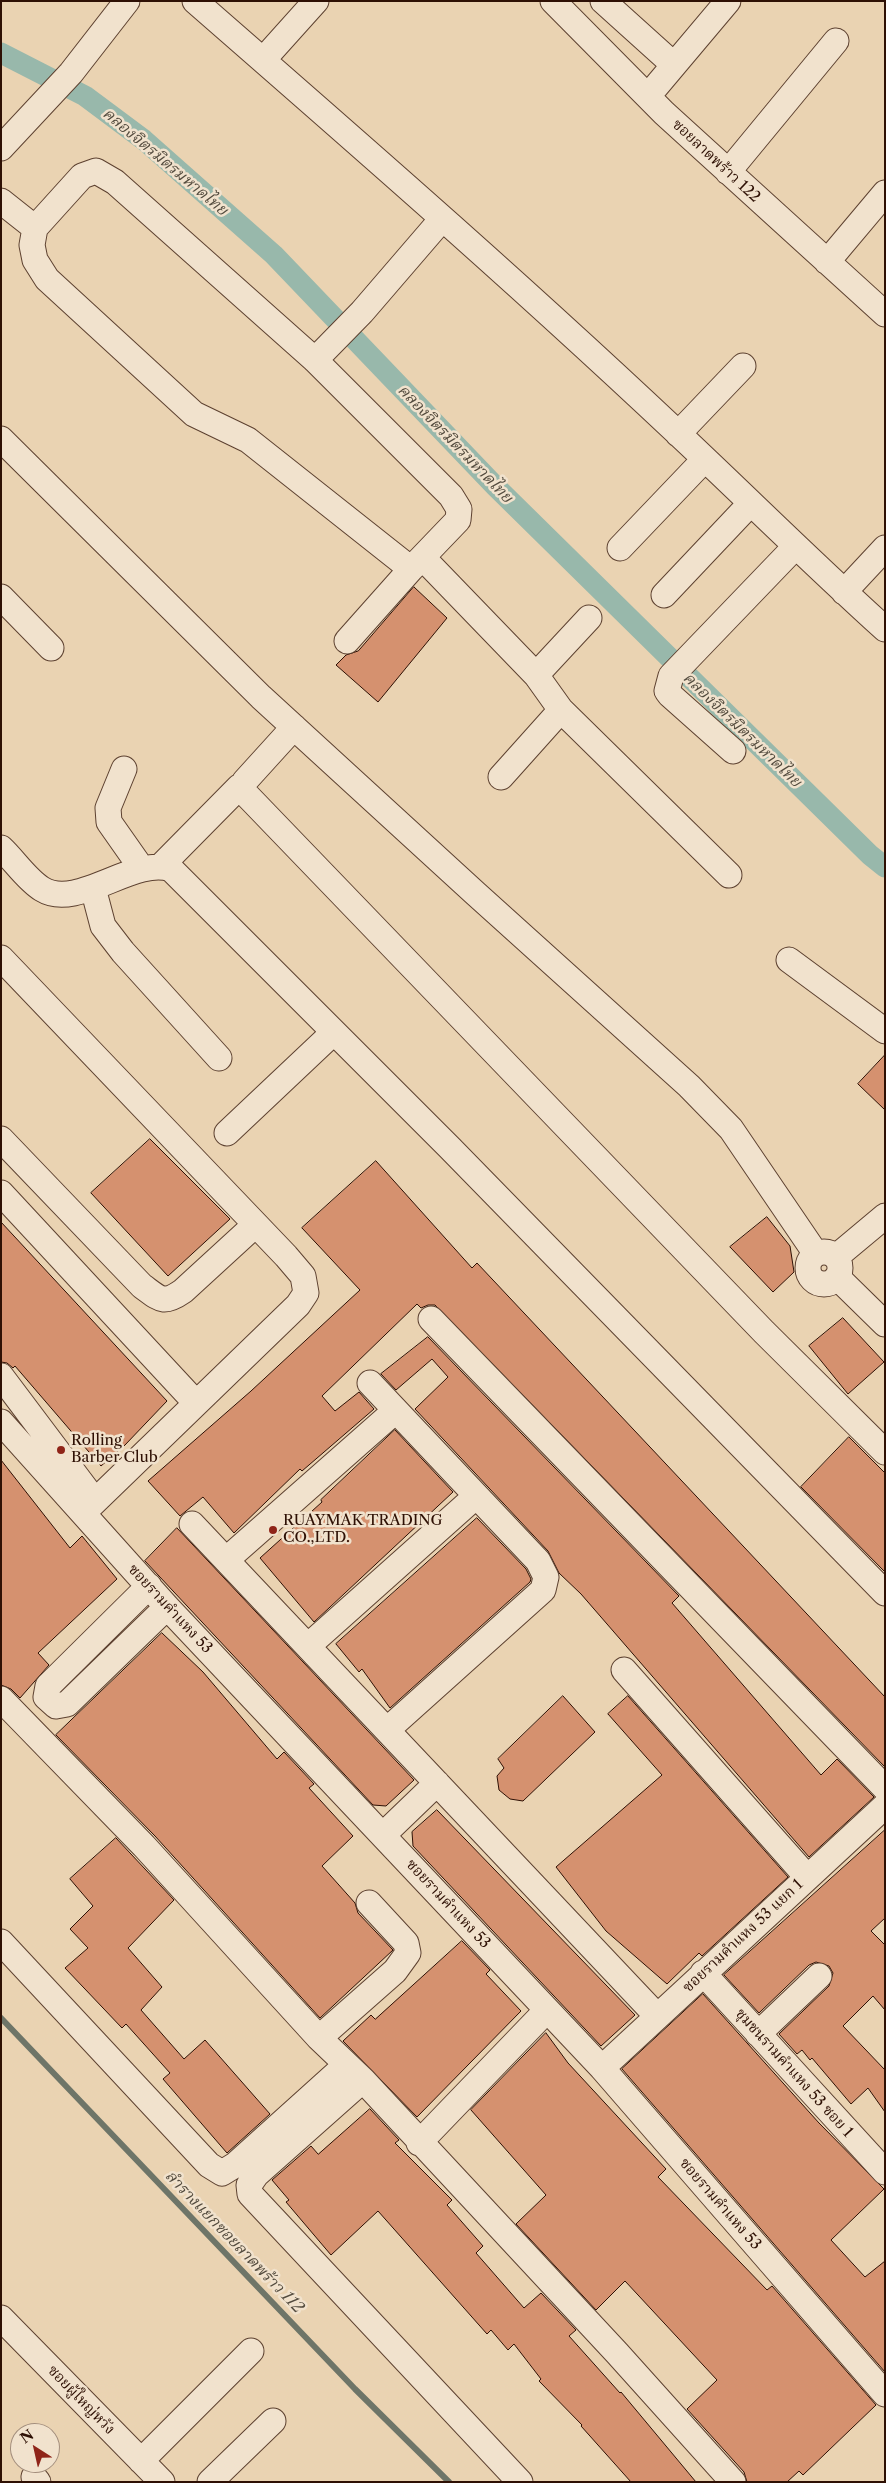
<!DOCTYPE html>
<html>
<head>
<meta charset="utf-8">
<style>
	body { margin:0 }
	#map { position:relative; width:886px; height:2483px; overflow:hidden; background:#ead3b2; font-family:"Libre Caslon Text",serif }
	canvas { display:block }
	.frame { position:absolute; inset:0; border:2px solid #2e1004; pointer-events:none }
	.north { position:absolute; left:10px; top:2423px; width:50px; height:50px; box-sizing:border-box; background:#f1e2cd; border:1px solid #a38e7d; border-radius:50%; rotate:325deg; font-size:14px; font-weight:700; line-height:20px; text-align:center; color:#2e1004 }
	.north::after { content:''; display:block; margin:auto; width:18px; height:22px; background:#8f2418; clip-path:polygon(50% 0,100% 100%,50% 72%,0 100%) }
</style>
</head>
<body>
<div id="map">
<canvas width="886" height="2483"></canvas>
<div class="frame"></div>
<div class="north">N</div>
</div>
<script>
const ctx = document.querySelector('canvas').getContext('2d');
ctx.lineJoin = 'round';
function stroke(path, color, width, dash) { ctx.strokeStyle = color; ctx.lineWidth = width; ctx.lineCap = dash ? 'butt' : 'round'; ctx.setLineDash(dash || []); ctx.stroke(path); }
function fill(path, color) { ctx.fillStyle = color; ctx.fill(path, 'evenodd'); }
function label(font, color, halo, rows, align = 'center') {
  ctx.font = font + ' "Libre Caslon Text","Noto Serif Thai",serif'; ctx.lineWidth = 5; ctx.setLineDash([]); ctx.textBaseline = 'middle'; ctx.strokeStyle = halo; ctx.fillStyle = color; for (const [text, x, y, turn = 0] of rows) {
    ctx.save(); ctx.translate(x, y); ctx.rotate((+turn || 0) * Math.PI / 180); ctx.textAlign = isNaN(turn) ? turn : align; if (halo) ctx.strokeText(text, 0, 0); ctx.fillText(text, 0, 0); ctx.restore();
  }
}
stroke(new Path2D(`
	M1,2018L355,2389L449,2482`), '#6e7568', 6);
stroke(new Path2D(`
	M1,53L85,96L144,140L274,255L495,486L870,855L885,867`), '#98b8ab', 21);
const building = new Path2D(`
	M414,587L447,618L378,702L336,665L346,655L358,651Z
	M885,1055V1110L858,1084Z
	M150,1139L230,1219L168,1276L91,1193Z
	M376,1161L472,1268L477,1263L885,1697V1767L435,1305H428L421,1308L417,1304L322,1396L335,1411L359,1392L374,1409L302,1471L300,1469L234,1533L203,1497L180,1516L148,1481L251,1391L360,1290L302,1228Z
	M767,1217L790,1246L794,1272L773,1292L730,1247Z
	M1,1222L167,1401L125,1445L101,1466L15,1366L13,1368L7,1363L1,1362Z
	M843,1318L884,1362L848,1394L809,1346Z
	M428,1337L679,1596L672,1603L821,1775L837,1759L874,1797L809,1857L581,1594L559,1573L548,1551L415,1409L448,1377L432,1359L396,1390L381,1374Z
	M395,1430L453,1492L314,1622L260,1558L322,1502L321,1500Z
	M849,1437L885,1473V1572L801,1487Z
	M1,1460L70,1548L82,1536L117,1579L38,1653L49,1665L20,1698L11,1689L1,1685Z
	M477,1518L526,1569L531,1579L530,1582L390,1708L362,1669L359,1672L336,1644Z
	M177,1528L414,1780L386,1806L373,1805L145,1561Z
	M162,1633L203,1672L277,1759L284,1752L314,1784L309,1788L353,1836L322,1866L355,1903L358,1913L393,1950L320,2018L155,1836L56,1735Z
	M563,1696L595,1732L523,1801L510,1799L499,1790L497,1776L504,1768L498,1759Z
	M628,1696L788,1877L702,1956L699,1953L667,1984L606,1931L556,1867L662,1775L608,1714Z
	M437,1810L635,2015L601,2046L413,1846L412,1832Z
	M885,1830V1918L871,1931L885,1945V2010L873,1996L843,2026L885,2070V2112L868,2088L851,2104L812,2058L810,2060L802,2050L797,2054L779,2034L829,1986L833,1973L829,1966L816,1962L809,1965L759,2013L724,1975Z
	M116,1838L174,1900L128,1948L162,1987L141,2010L184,2059L205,2040L270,2114L227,2153L163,2079L170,2073L126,2024L122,2028L65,1968L88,1948L70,1929L93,1906L70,1879Z
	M462,1941L490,1970L486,1974L521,2011L417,2117L343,2041L371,2015L375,2019Z
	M703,1994L819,2123L884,2189L831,2240L865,2277L885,2261V2372L622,2069Z
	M546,2033L568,2063L666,2169L658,2177L767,2290L772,2286L876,2405L803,2475L799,2471L787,2482H747L744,2472L687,2409L717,2380L625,2281L596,2310L516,2224L546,2195L471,2110Z
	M370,2109L399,2140L395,2143L452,2200L447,2205L483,2246L476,2253L524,2308L541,2293L576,2330L569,2336L620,2393L621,2392L696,2482H631L581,2426L582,2425L539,2381L541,2379L514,2344L508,2350L491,2330L487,2334L378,2211L331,2255L286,2202L289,2200L272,2180L311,2146L318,2154Z`);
fill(building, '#d5916f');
stroke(building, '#2e1004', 1);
const minor = new Path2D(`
	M195,1C367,151 539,301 704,458C764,515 823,573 885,629
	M553,1L664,113L885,314
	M603,1L674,65
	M263,60L316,1
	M648,96L728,1
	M1,148L71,73L127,1
	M728,172L836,41
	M1,201L35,228
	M827,262L885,193
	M315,360L362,312L442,219
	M678,434L743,366
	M1,439L261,697L475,893L689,1086L731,1129L816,1254
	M620,548L705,459
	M423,558L536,675L561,710L729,875
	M844,592L885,548
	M664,595L750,504
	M1,597L51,648
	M347,641L411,569L458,520L459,509L451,496L315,360L115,182L96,171L82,176L35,228L32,245L35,260L47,279L194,414L248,440L411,569
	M536,675L589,618
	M733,751L670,695L667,691L671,676L795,547
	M124,769L108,808L109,822L142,869
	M501,777L561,710
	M245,781L294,727
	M1,848C14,860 27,880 42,889C77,911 134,856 171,869L450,1148L885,1593
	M161,866L239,787L764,1332L885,1452
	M93,888L103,926L123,952L219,1058
	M1,958L286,1256L303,1276L306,1293L298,1305L83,1513
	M789,960L885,1031
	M227,1133L334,1032
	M1,1139L142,1286C160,1299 163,1305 183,1291L255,1225
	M1,1193L196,1403
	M808 1268a16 16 0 1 1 32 0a16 16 0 1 1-32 0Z
	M836,1257L885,1216
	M837,1277L885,1324
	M431,1319L885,1788
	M1,1376L95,1501
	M370,1383L538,1561L546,1577L543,1590L387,1730
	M1,1422L167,1607L602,2068L885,2394
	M192,1524L657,2016
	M226,1560L395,1411
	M149,1586L48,1686L46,1697L56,1706L67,1704L167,1607
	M308,1646L475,1497
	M624,1670L807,1877
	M1,1699L144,1846L319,2038L363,2080L617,2353L733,2482
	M383,1835L437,1783
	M1,1942L209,2165L222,2173L235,2165L346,2065
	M703,1973L885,2172
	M758,2034L819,1976
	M319,2038L395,1971L408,1953L406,1943L369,1903
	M602,2068L885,1806
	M363,2080L256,2175L249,2185L250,2194L520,2482
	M419,2143L547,2010
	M1,2318L162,2482
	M141,2461L251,2351
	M34,2477L38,2482
	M210,2482L273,2421`);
stroke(minor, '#5d4130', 27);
stroke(minor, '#f1e2cd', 25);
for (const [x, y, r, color] of [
	[61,1450,5,"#8f2418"],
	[273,1530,5,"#8f2418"]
]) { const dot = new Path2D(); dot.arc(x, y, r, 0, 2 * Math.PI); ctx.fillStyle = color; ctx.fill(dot); stroke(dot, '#f1e2cd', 2); }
label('15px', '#2e1004', '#f1e2cd', [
	["ซอยลาดพร้าว 122",716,161,43],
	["ซอยรามคำแหง 53",170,1609,47],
	["ซอยรามคำแหง 53",448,1904,47],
	["ซอยรามคำแหง 53 แยก 1",743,1936,-43],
	["ชุมชนรามคำแหง 53 ซอย 1",794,2073,48],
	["ซอยรามคำแหง 53",720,2204,49],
	["ซอยผู้ใหญ่หวัง",81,2400,46]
]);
label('15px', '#2e1004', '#f1e2cd', [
	["Rolling",71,1441],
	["Barber Club",71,1458],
	["RUAYMAK TRADING",283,1521],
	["CO.,LTD.",283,1538]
], 'left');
label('italic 16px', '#534b3e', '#f1e2cd', [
	["คลองจิตรมิตรมหาดไทย",165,162,40],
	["คลองจิตรมิตรมหาดไทย",455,444,46],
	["คลองจิตรมิตรมหาดไทย",742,730,44],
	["ลำรางแยกซอยลาดพร้าว 112",234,2242,46]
]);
</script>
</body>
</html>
